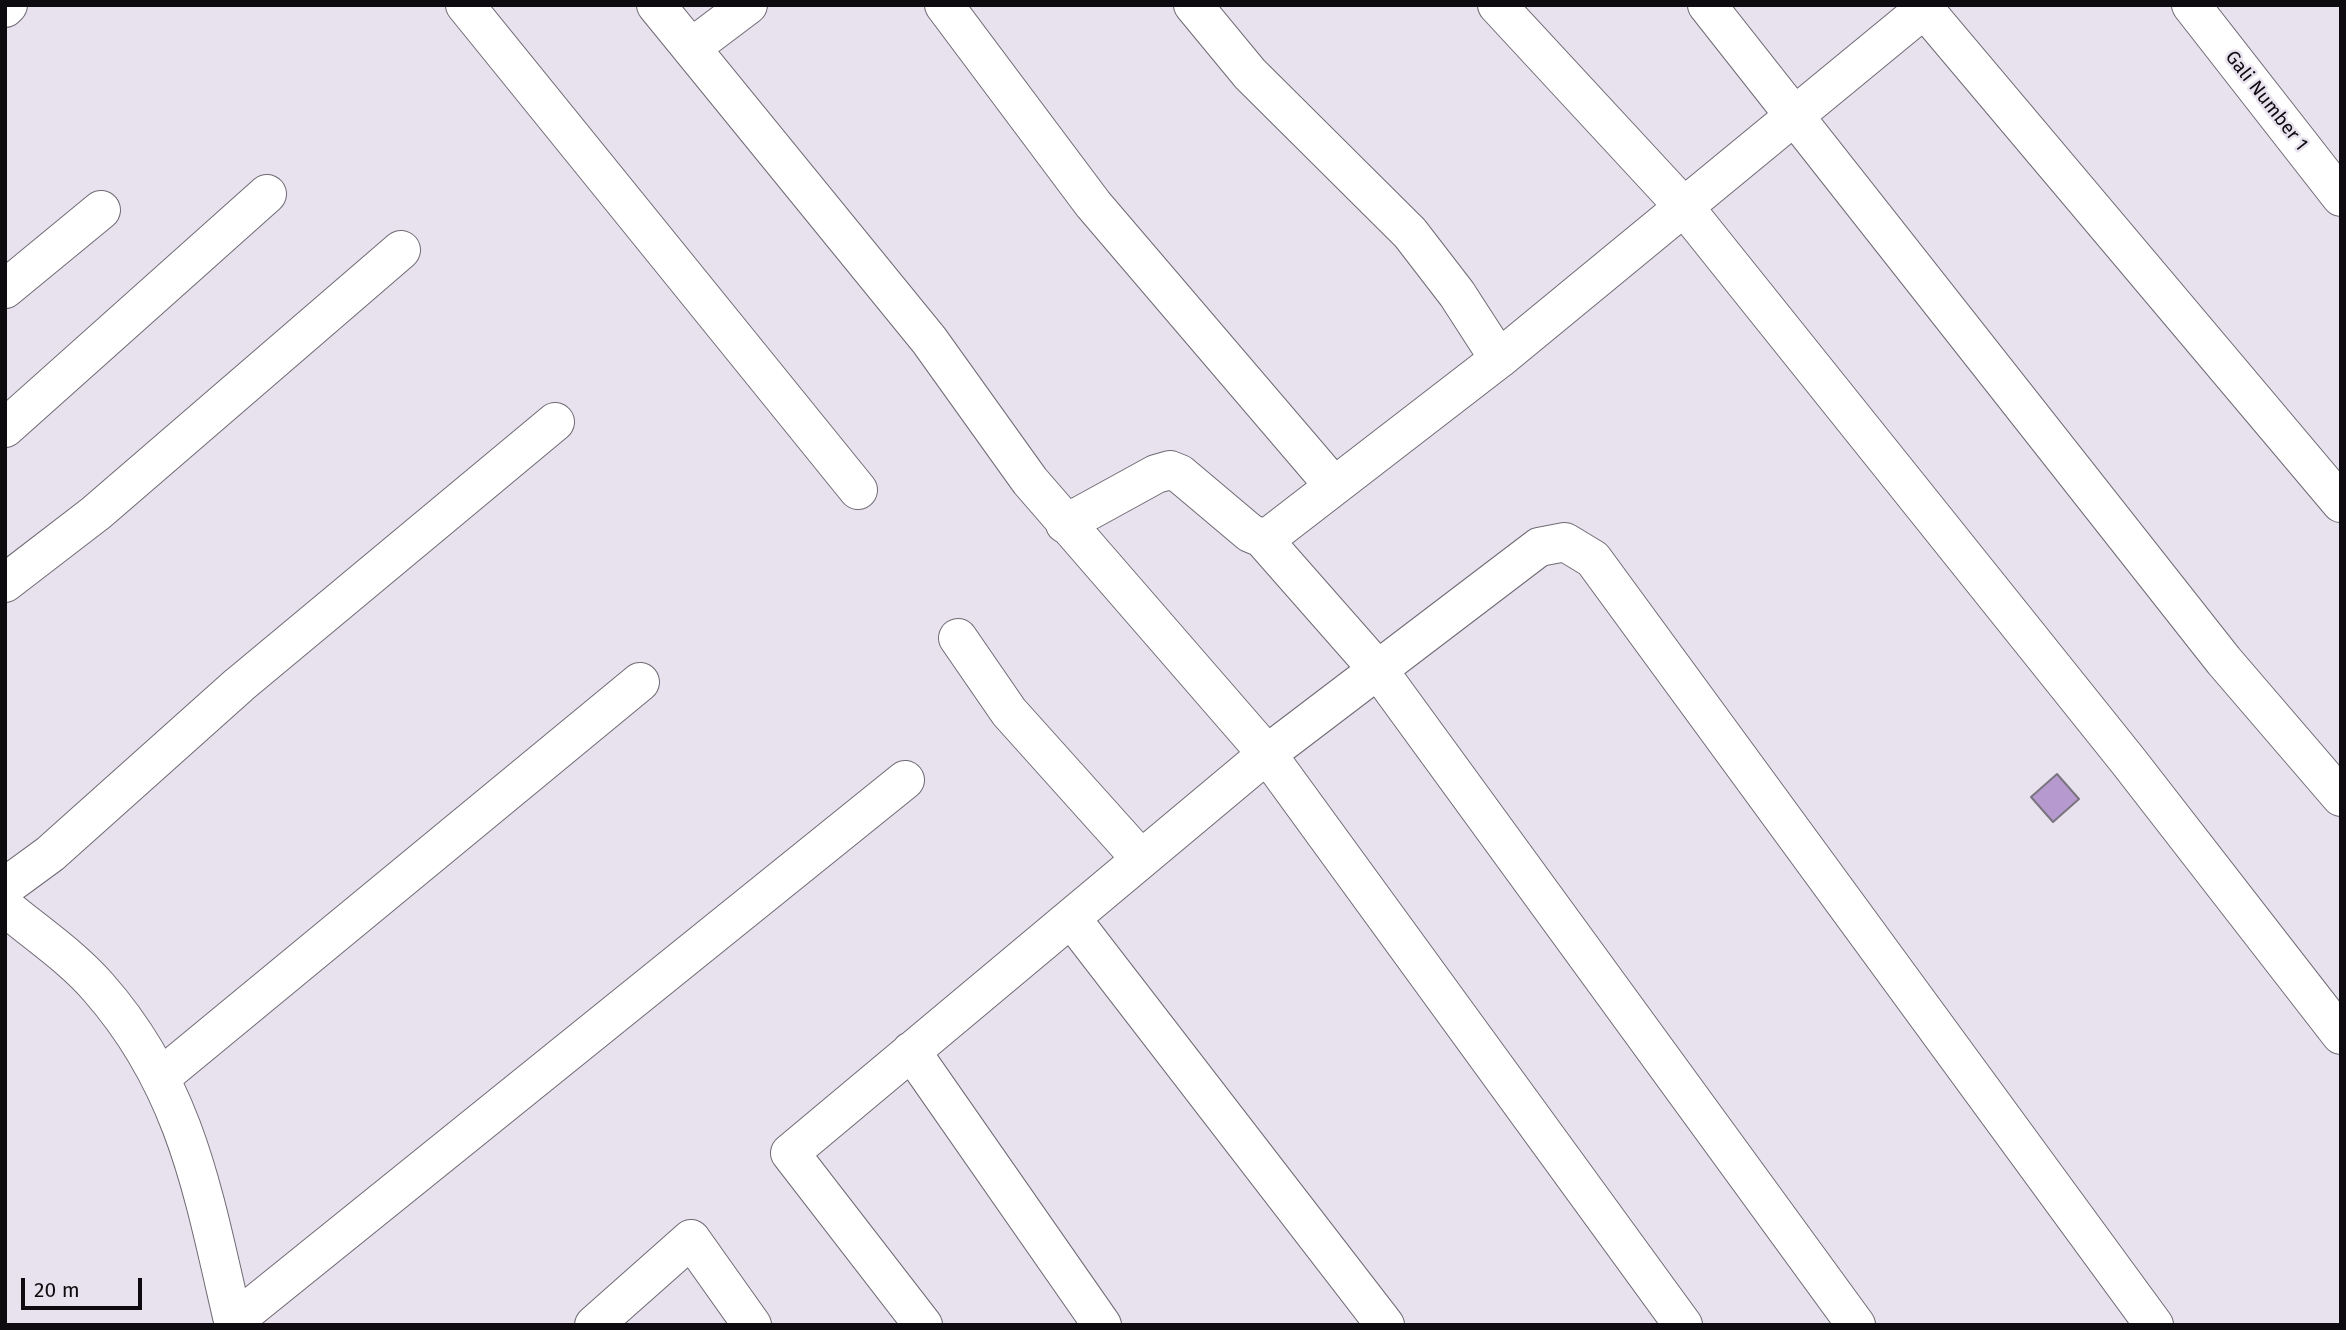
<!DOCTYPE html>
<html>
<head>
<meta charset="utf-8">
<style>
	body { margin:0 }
	#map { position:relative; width:2346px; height:1330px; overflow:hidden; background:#e8e2ee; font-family:"Fira Sans",sans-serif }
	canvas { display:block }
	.frame { position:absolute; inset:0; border:7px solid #0d0b0f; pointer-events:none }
	.scale { position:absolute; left:21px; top:1278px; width:121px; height:32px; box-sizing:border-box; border:4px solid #0d0b0f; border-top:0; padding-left:9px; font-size:21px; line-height:24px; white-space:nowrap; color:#0d0b0f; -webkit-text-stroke:5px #e8e2ee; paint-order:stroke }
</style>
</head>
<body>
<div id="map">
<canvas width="2346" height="1330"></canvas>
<div class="frame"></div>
<div class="scale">20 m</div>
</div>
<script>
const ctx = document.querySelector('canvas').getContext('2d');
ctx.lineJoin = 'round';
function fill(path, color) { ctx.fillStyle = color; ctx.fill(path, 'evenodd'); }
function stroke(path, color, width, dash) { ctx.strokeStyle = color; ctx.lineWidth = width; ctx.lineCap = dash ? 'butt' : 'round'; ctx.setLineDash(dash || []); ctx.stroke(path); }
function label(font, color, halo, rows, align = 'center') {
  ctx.font = font + ' "Fira Sans",sans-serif'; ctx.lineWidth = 5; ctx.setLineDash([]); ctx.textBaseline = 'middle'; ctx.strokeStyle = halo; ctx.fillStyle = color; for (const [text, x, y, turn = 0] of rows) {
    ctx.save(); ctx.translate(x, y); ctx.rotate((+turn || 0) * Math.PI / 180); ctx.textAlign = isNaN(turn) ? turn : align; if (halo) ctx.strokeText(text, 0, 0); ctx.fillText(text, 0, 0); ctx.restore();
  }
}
const building = new Path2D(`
	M2057,774L2079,799L2053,822L2031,797Z`);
fill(building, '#b699cf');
stroke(building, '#7a747f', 2);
const minor = new Path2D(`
	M465,5L858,490
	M656,5L929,340L1030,481L1267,754L1683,1325
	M944,5L1093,204L1334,486
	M1193,5L1250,74L1410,233L1457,294L1499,359
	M1497,5L1685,208L2129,762L2341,1035
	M1707,5L2224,661L2341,797
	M1921,5L2341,503
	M2191,5L2341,197
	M5,8L8,5
	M691,48L748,5
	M5,289L101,210
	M5,428L267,194
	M1065,524L1156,474L1170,470L1180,474L1250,533L1262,538L1271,535L1499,359L1929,5
	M1262,538L1379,671L1856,1325
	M5,583L96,513L401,250
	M958,638L1009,712L1141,859
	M5,887L50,854L239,685L555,422
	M5,907C36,933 72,957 98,987C188,1089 204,1198 234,1325
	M1071,918L1385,1325
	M911,1051L1102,1325
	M161,1077L640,682
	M233,1322L905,780
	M594,1325L691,1239L752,1325
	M923,1325L790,1153L1267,754L1539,547L1565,542L1593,559L2154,1325`);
stroke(minor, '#6f6a74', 40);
stroke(minor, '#fff', 38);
label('19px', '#0d0b0f', '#e8e2ee', [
	["Gali Number 1",2266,101,52]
]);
</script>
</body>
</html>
